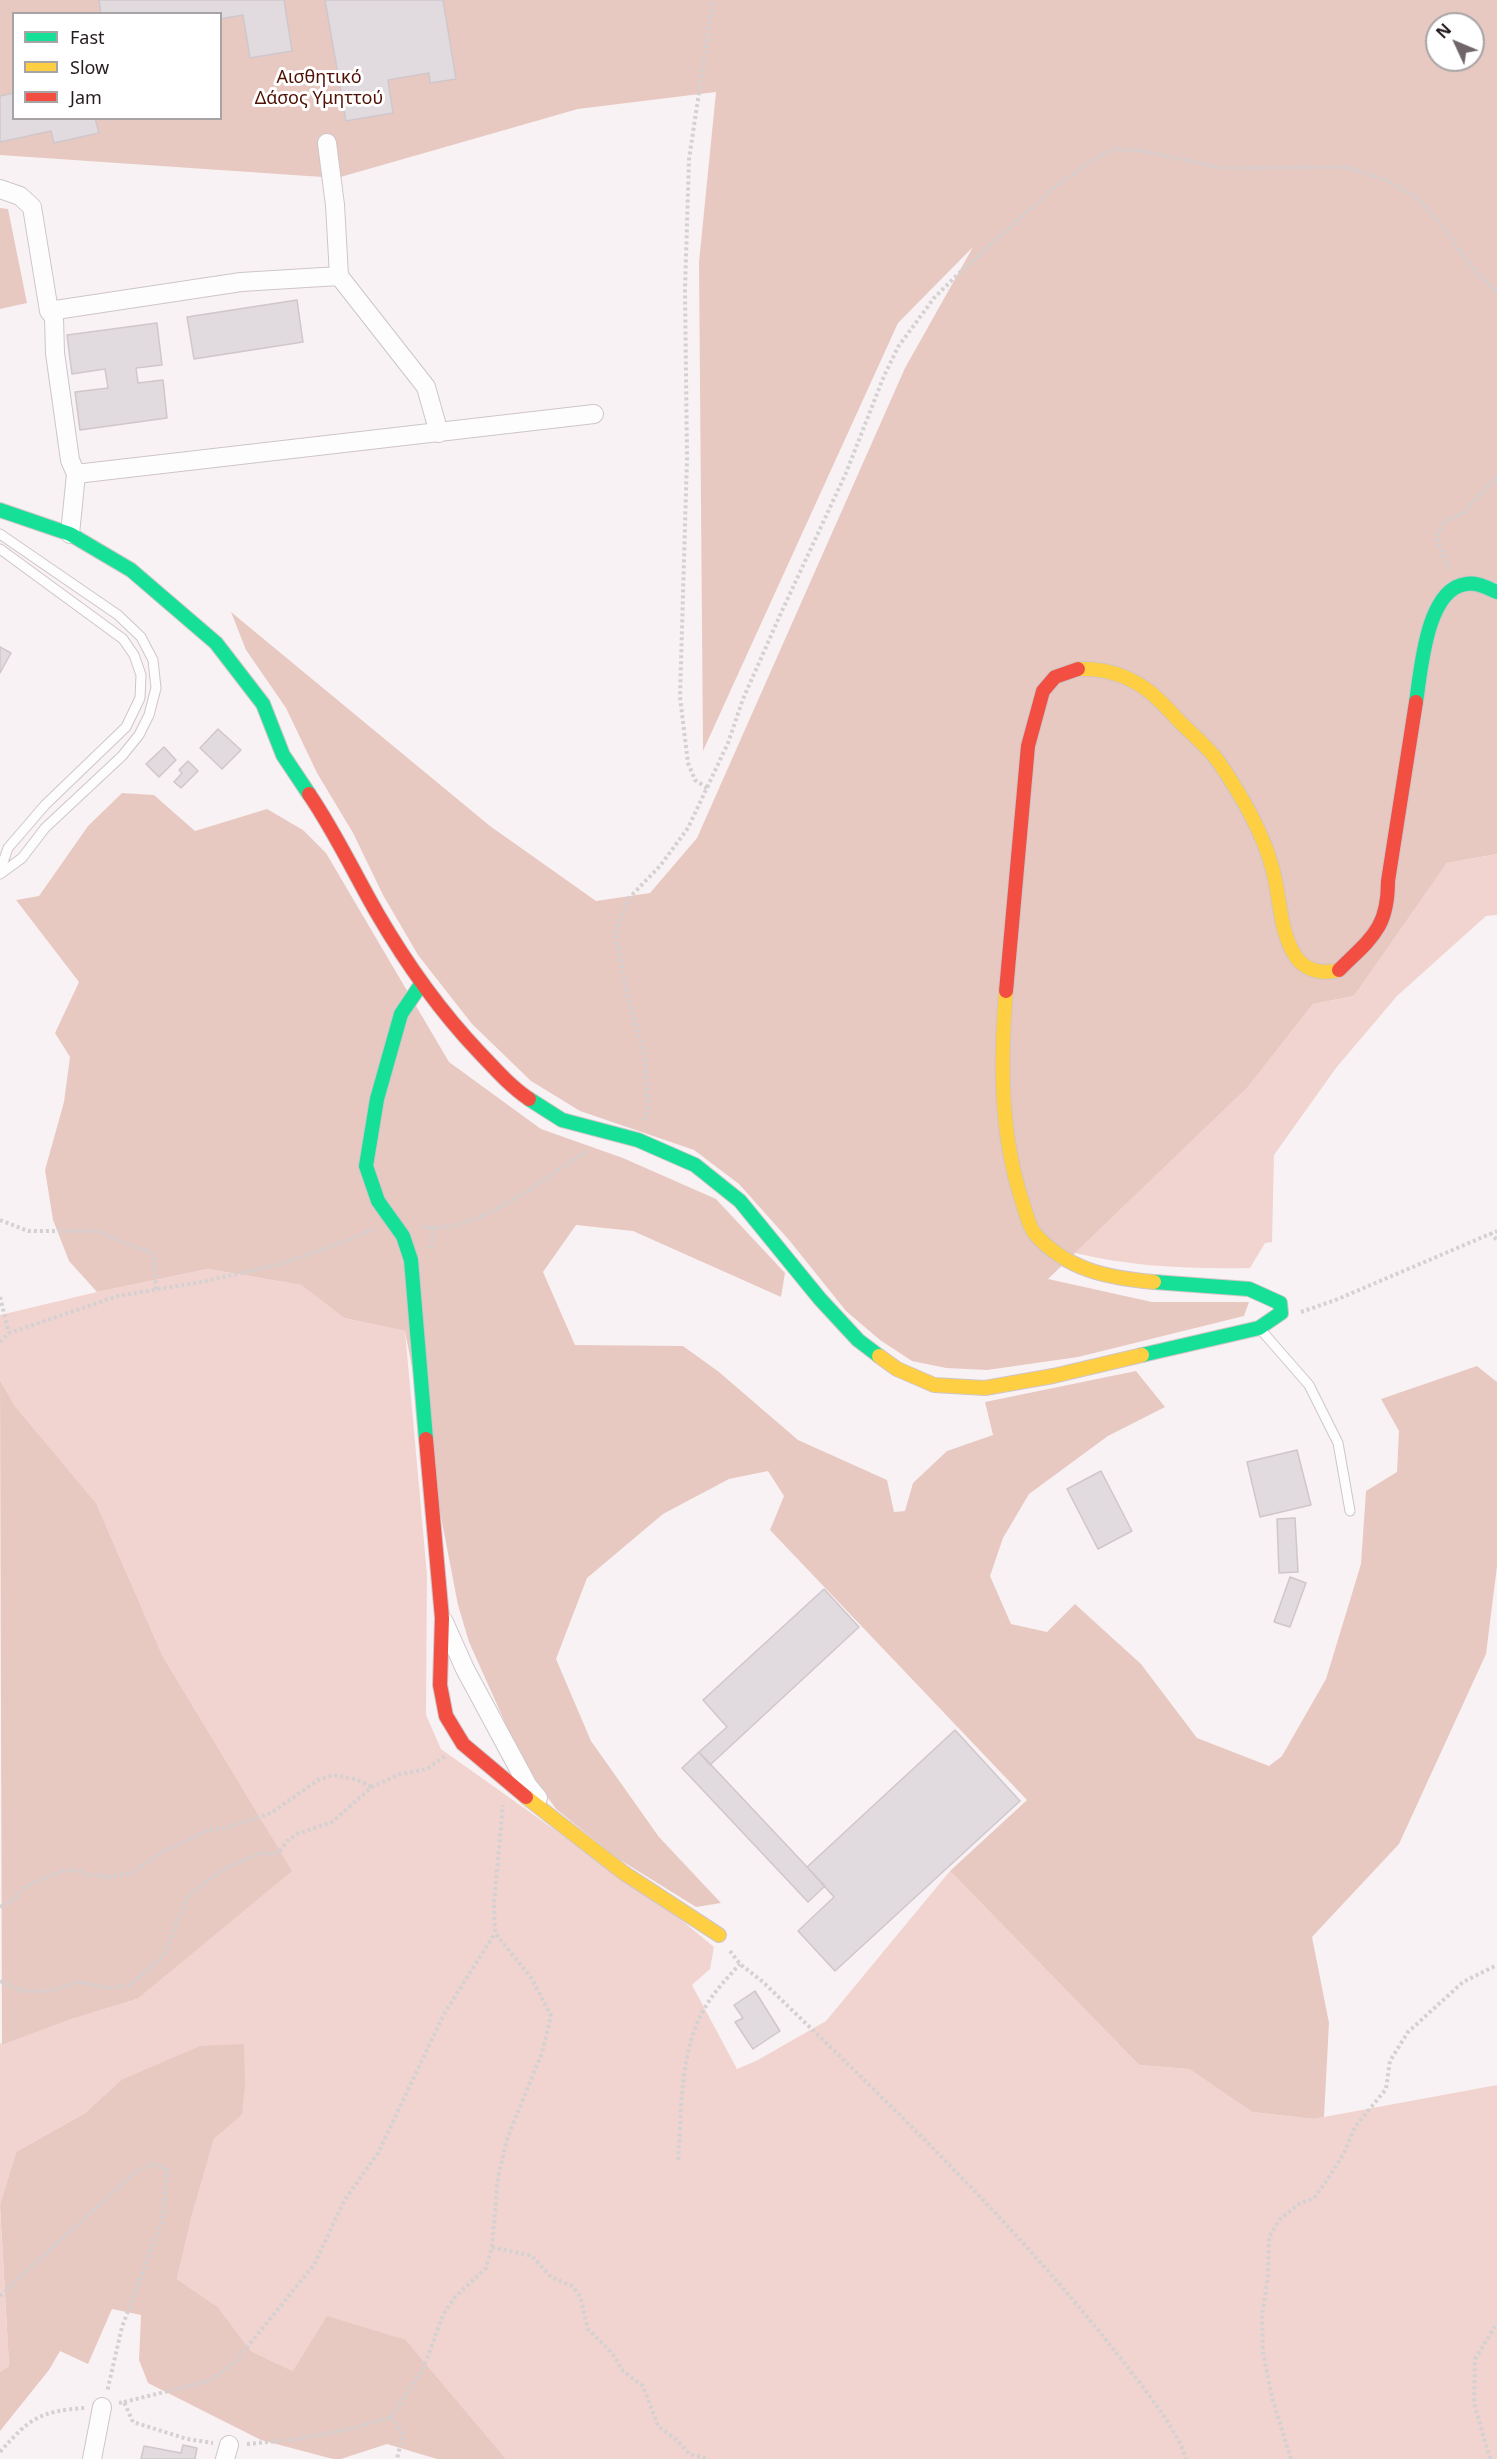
<!DOCTYPE html>
<html>
<head>
<meta charset="utf-8">
<style>
	body { margin:0 }
	#map { position:relative; width:1497px; height:2459px; overflow:hidden; background:#f9f2f4; font-family:"Noto Sans",sans-serif }
	canvas { display:block }
	.legend { position:absolute; left:12px; top:12px; width:210px; height:108px; box-sizing:border-box; background:#fff; border:2px solid #a8a4a5; margin:0; padding:8px 10px; list-style:none; font-size:18px; color:#261b1f }
	.legend li { display:flex; align-items:center; gap:12px; height:30px }
	.legend b { width:30px; border:2px solid #a8a4a5 }
	.north { position:absolute; left:1425px; top:12px; width:60px; height:60px; box-sizing:border-box; background:#fff; border:2px solid #a8a4a5; border-radius:50%; rotate:314deg; font-size:16px; font-weight:700; line-height:24px; text-align:center; color:#261b1f }
	.north::after { content:''; display:block; margin:auto; width:21px; height:27px; background:#70666a; clip-path:polygon(50% 0,100% 100%,50% 72%,0 100%) }
</style>
</head>
<body>
<div id="map">
<canvas width="1497" height="2459"></canvas>
<ul class="legend">
<li><b style="height:8px;background:#16e098"></b>Fast</li>
<li><b style="height:8px;background:#ffcf43"></b>Slow</li>
<li><b style="height:8px;background:#f24e42"></b>Jam</li>
</ul>
<div class="north">N</div>
</div>
<script>
const ctx = document.querySelector('canvas').getContext('2d');
ctx.lineJoin = 'round';
function fill(path, color) { ctx.fillStyle = color; ctx.fill(path, 'evenodd'); }
function stroke(path, color, width, dash) { ctx.strokeStyle = color; ctx.lineWidth = width; ctx.lineCap = dash ? 'butt' : 'round'; ctx.setLineDash(dash || []); ctx.stroke(path); }
function label(font, color, halo, rows, align = 'center') {
  ctx.font = font + ' "Noto Sans",sans-serif'; ctx.lineWidth = 6; ctx.setLineDash([]); ctx.textBaseline = 'middle'; ctx.strokeStyle = halo; ctx.fillStyle = color; for (const [text, x, y, turn = 0] of rows) {
    ctx.save(); ctx.translate(x, y); ctx.rotate((+turn || 0) * Math.PI / 180); ctx.textAlign = isNaN(turn) ? turn : align; if (halo) ctx.strokeText(text, 0, 0); ctx.fillText(text, 0, 0); ctx.restore();
  }
}
fill(new Path2D(`
	M1497,854V915L1486,916L1397,996L1336,1068L1274,1155L1272,1242L1265,1243L1250,1268C1191,1269 1132,1267 1075,1253L1248,1087L1313,1004L1354,996L1447,863Z
	M208,1269L301,1285L344,1318L405,1331L427,1575L426,1715L441,1749L679,1918L714,1947L710,1969L692,1985L737,2069L756,2061L826,2021L950,1871L1139,2065L1189,2069L1252,2112L1313,2119L1497,2085V2459H506L406,2340L293,2371L251,2351L218,2307L177,2279L191,2219L214,2139L242,2115L121,2080L85,2113L16,2152L0,2205V2042L2,2045L72,2019L137,1999L164,1659L96,1503L15,1406L0,1380V1315L97,1292Z
	M0,2208L9,2366L0,2372Z`), '#f1d4cf');
fill(new Path2D(`
	M0,0H1497V854L1447,863L1354,996L1313,1004L1248,1087L1048,1279L1152,1302H1249L1244,1316L1078,1357L987,1370L946,1368L912,1361L880,1340L846,1311L789,1240L739,1184L694,1150L580,1111L531,1081L472,1024L418,955L383,895L353,833L317,773L286,708L246,650L231,612L490,826L596,901L650,893L697,838L905,368L973,247L898,323L703,751L699,262L716,92L578,109L337,178L0,155ZM14,14H220V118H14ZM1437,24H1473V60H1437Z
	M0,208L8,209L27,303L0,309Z
	M122,793L154,795L195,831L267,809L303,830L326,853L449,1062L541,1129L623,1158L716,1199L785,1273L781,1297L633,1231L576,1225L543,1272L575,1345L683,1346L719,1372L798,1440L887,1480L894,1512L905,1511L913,1483L947,1451L993,1435L985,1402L1136,1371L1165,1407L1108,1436L1029,1494L1003,1538L990,1576L1011,1624L1047,1632L1075,1604L1141,1664L1197,1738L1269,1766L1282,1756L1326,1679L1361,1564L1366,1491L1397,1472L1399,1431L1381,1399L1477,1366L1497,1382V1566L1486,1654L1399,1844L1312,1937L1329,2023L1324,2117L1313,2119L1252,2112L1189,2069L1139,2065L950,1871L1027,1800L770,1530L784,1496L768,1471L729,1479L663,1514L587,1578L556,1659L591,1741L659,1837L721,1903L696,1907L617,1858L556,1809L532,1775L511,1736L469,1642L458,1605L405,1331L344,1318L301,1285L208,1269L97,1292L69,1261L53,1220L45,1170L64,1102L70,1057L55,1033L79,982L16,900L39,896L88,826Z
	M0,1380L15,1406L96,1503L164,1659L292,1871L137,1999L72,2019L2,2045Z
	M244,2044L245,2085L242,2115L214,2139L191,2219L177,2279L218,2307L251,2351L293,2371L327,2316L406,2340L506,2459H437L387,2444L341,2459H333L261,2440L148,2383L139,2360L141,2315L112,2309L88,2364L60,2351L49,2370L0,2431V2372L9,2366L0,2205L16,2152L85,2113L121,2080L200,2046Z`), '#e8c9c2');
const building = new Path2D(`
	M99,0H284L292,51L250,58L243,15L220,19V14H101Z
	M325,0H443L456,79L430,83L429,73L388,80L393,113L346,121Z
	M14,93V118H95L99,133L54,143L51,131L0,142V96Z
	M297,300L303,342L194,359L187,317Z
	M157,323L162,365L136,368L138,383L163,380L167,418L80,430L75,392L108,388L105,369L72,374L67,335Z
	M0,647L11,653L0,673Z
	M218,729L241,750L222,769L200,748Z
	M164,747L176,760L159,777L146,764Z
	M188,761L198,771L181,788L174,782L182,773L179,770Z
	M1297,1450L1311,1505L1260,1517L1247,1462Z
	M1101,1471L1132,1531L1098,1549L1067,1489Z
	M1295,1518L1298,1572L1279,1573L1277,1519Z
	M1290,1577L1306,1583L1290,1627L1274,1622Z
	M824,1589L859,1627L710,1765L699,1752L727,1727L703,1700Z
	M955,1730L1020,1801L835,1971L798,1931L834,1897L807,1867Z
	M699,1752L825,1886L808,1902L682,1768Z
	M755,1991L780,2031L753,2049L735,2022L743,2018L734,2005Z
	M183,2445L197,2448L195,2459H141L144,2446L181,2453Z`);
fill(building, '#e1dade');
stroke(building, '#cfc7cb', 1.5);
const lane = new Path2D(`
	M0,534L118,615L141,637L153,660L156,688L149,715L139,735L122,756L45,828L22,858L0,874
	M0,549L123,639L134,655L141,675L140,698L126,727L45,805L8,848L0,871
	M1261,1330L1309,1385L1338,1443L1350,1511`);
const street = new Path2D(`
	M327,143L335,205L339,276L426,387L439,433
	M0,189L20,196L32,207L49,311L54,317L55,353L70,460L76,474L70,534
	M49,311L241,282L339,276
	M76,474L594,414
	M444,1622L465,1669L528,1786L538,1798
	M92,2459L102,2407
	M225,2459L229,2445`);
const fast = new Path2D(`
	M0,510L70,534L131,570L216,643L263,704L283,755L309,794
	M1416,702C1421,671 1426,589 1466,584C1477,582 1487,588 1497,592
	M422,983L401,1014L377,1099L366,1166L378,1201L403,1236L411,1260L426,1439
	M529,1099L562,1120L638,1140L695,1165L740,1201L820,1299L858,1340L879,1356
	M1142,1355L1259,1328L1281,1313L1280,1303L1249,1289L1154,1282`);
const slow = new Path2D(`
	M1078,669C1101,668 1124,674 1143,687C1157,696 1169,710 1180,722C1192,734 1208,747 1218,761C1240,793 1262,830 1272,867C1280,894 1279,927 1293,952C1302,970 1321,975 1339,970
	M1006,991C1000,1063 1000,1135 1023,1204C1026,1213 1029,1227 1035,1234C1067,1270 1108,1278 1154,1282
	M879,1356L897,1369L934,1385L985,1388L1053,1376L1142,1355
	M526,1797L624,1873L719,1935`);
const jam = new Path2D(`
	M309,794C335,832 354,873 377,913C406,963 440,1011 479,1052C495,1069 510,1086 529,1099
	M1339,970C1371,938 1388,929 1388,881L1416,702
	M1006,991L1028,746L1043,691L1055,677L1078,669
	M426,1439L442,1618L440,1685L446,1716L463,1744L526,1797`);
stroke(lane, '#cec5c8', 11);
stroke(street, '#cec5c8', 20);
stroke(fast, '#cec5c8', 16);
stroke(slow, '#cec5c8', 16);
stroke(jam, '#cec5c8', 16);
stroke(new Path2D(`
	M1449,569L1436,537L1444,521L1462,514L1497,477
	M707,788L695,780L688,763L680,697L687,458L685,290L689,159L713,0
	M644,1120L648,1110L645,1057L628,998L615,932L629,898L660,866L688,828L728,743L743,699L781,613L846,473L884,376L898,347L934,298L959,273L1056,186L1096,158L1115,149L1143,151L1222,168L1345,167L1384,179L1415,196L1442,226L1474,270L1497,292
	M0,1220L28,1231H98L136,1248L149,1251L154,1259L156,1289
	M422,1227C430,1227 438,1228 445,1227C493,1221 548,1175 589,1150
	M1490,1233L1497,1240
	M431,1248L433,1236L432,1227
	M0,1297L9,1333
	M1301,1312L1338,1299L1497,1231
	M0,1342L9,1333L118,1296L206,1281L281,1264L354,1238L373,1229
	M0,1907L14,1899L26,1886L65,1870L80,1871L85,1874L108,1877L132,1873L161,1853L208,1830L226,1828L271,1813L318,1780L333,1775L355,1779L372,1787
	M730,1951L740,1964L763,1982C885,2100 1008,2216 1114,2350C1135,2377 1177,2427 1186,2459
	M0,1981L21,1991H51L78,1982L109,1988L129,1985L148,1970L164,1954L188,1896L224,1869L260,1853L274,1854L280,1851L287,1841L297,1834L332,1822L372,1787L400,1774L427,1769L445,1756
	M678,2160C682,2112 679,2055 703,2011C713,1993 726,1979 740,1964
	M492,2247L532,2256L551,2277L572,2286L580,2296L588,2329L612,2353L623,2371L643,2386L658,2426L677,2440L689,2454L709,2459
	M0,2296L135,2172L153,2164L167,2170L163,2218L122,2327L107,2392
	M124,2402L209,2381L235,2362L314,2265L344,2201L378,2153L444,2014L495,1933
	M119,2403L124,2402L133,2422L187,2439L213,2443
	M391,2417L403,2433L397,2459
	M247,2444L299,2439L354,2428L391,2417L423,2369L443,2315L455,2297L486,2268L492,2247L498,2177L508,2136L542,2053L551,2016L532,1979L495,1933L494,1904L503,1805
	M0,2452C29,2419 39,2411 85,2408
	M1291,2459L1272,2397L1263,2352L1262,2316L1268,2277L1269,2237L1280,2219L1299,2204L1314,2198L1328,2179L1344,2153L1355,2127L1386,2089L1390,2061L1408,2032L1463,1982L1497,1965
	M1490,2459L1474,2403L1475,2359L1497,2323`), '#d4d1d2', 4, [3, 3]);
stroke(lane, '#fefdfd', 9);
stroke(street, '#fefdfd', 18);
stroke(fast, '#16e098', 14);
stroke(slow, '#ffcf43', 14);
stroke(jam, '#f24e42', 14);
label('18px', '#4f1204', '#fff', [
	["Αισθητικό",319,78],
	["Δάσος Υμηττού",319,99]
]);
</script>
</body>
</html>
